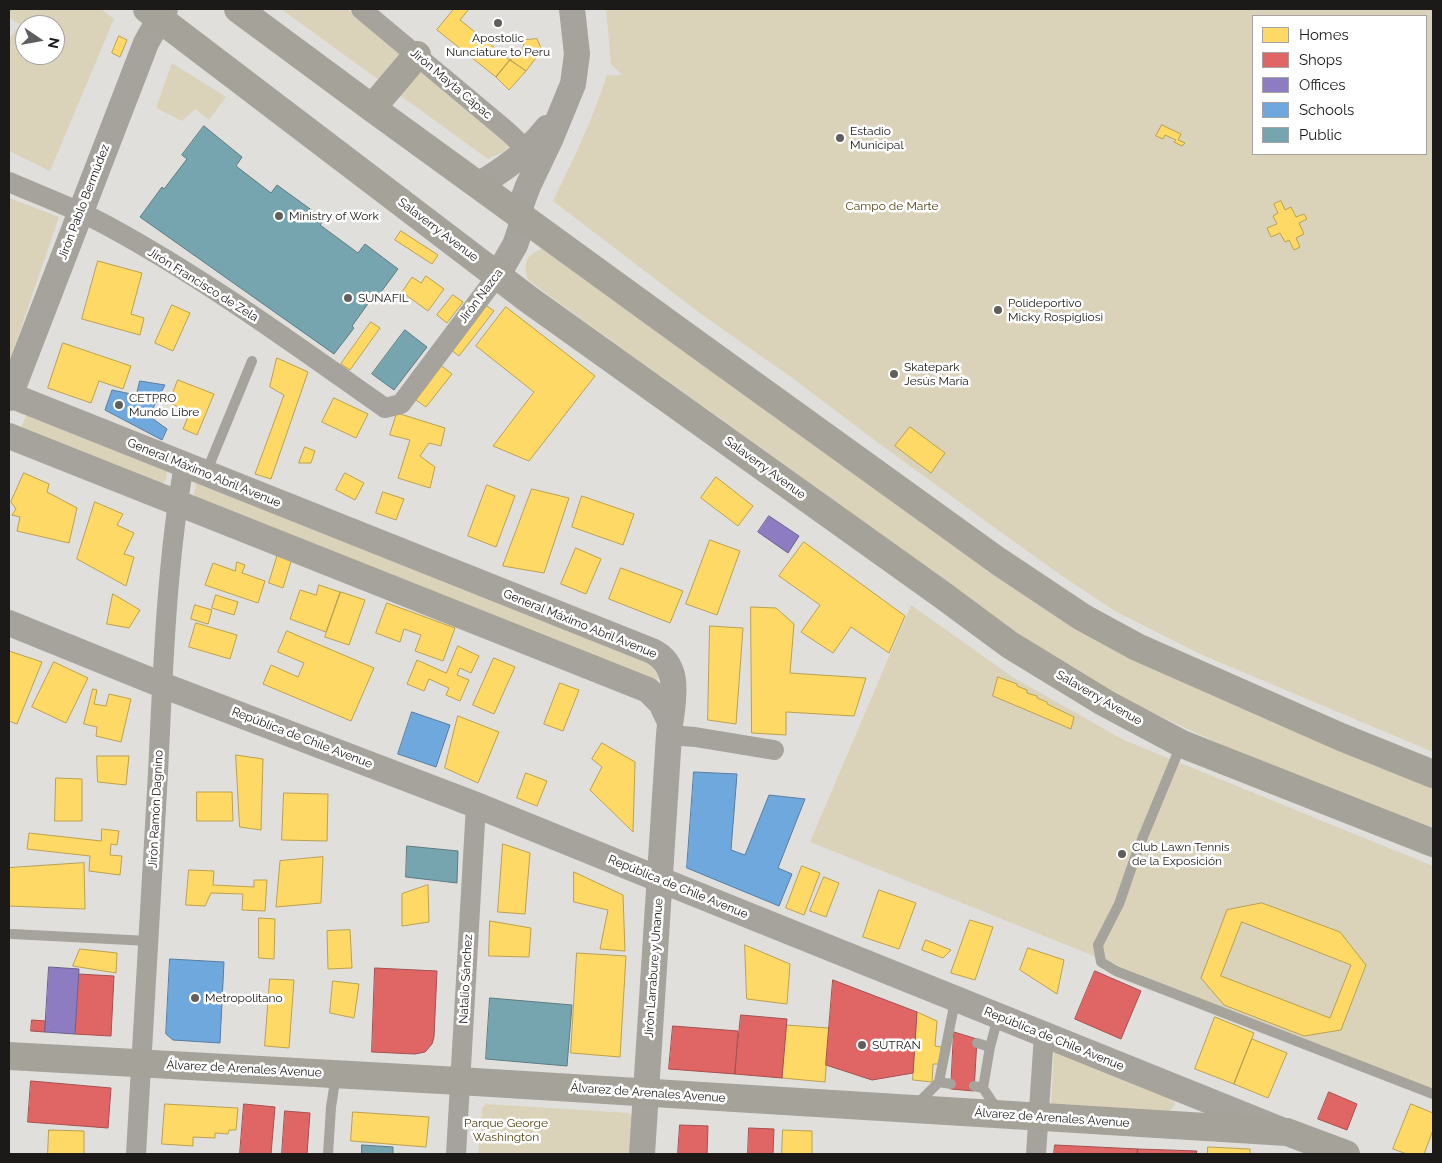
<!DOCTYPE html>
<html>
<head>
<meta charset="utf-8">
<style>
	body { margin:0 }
	#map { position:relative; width:1442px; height:1163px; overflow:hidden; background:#e0dfdc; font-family:Raleway,sans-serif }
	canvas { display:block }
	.frame { position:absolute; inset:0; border:10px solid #1b1a18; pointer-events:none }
	.legend { position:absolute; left:1252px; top:15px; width:175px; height:140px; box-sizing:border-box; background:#fff; border:1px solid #a4a3a3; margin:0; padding:6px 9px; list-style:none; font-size:15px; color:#1b1a18 }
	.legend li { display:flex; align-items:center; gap:10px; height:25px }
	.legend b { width:25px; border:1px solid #a4a3a3 }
	.north { position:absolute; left:15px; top:15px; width:50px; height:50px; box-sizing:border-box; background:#fff; border:1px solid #a4a3a3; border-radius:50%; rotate:102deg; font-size:14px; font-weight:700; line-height:20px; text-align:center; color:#1b1a18 }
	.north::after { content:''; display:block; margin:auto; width:18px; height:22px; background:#605f5d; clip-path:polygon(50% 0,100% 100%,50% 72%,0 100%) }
</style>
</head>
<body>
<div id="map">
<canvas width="1442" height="1163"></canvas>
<div class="frame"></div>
<ul class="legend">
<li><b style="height:14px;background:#ffd966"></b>Homes</li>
<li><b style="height:14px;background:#e06666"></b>Shops</li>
<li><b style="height:14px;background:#8e7cc3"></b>Offices</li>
<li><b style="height:14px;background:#6fa8dc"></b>Schools</li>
<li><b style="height:14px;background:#76a5af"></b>Public</li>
</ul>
<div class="north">N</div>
</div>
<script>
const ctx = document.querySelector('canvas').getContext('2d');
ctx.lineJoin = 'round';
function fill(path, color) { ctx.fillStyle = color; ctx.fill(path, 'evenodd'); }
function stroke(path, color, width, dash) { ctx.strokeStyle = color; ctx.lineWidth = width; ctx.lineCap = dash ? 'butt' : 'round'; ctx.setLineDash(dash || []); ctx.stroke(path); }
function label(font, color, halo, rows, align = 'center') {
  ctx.font = font + ' Raleway,sans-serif'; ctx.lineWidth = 5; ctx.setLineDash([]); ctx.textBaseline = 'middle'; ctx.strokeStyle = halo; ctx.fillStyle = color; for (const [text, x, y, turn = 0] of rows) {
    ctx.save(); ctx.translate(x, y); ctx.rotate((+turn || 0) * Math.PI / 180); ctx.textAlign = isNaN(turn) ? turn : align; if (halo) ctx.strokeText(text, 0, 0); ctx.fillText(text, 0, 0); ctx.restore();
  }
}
fill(new Path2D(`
	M9,9H101L114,19L50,171L9,151V39L20,25L9,17ZM25,25H55V55H25Z
	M281,9H347L515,143L501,153L488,159Z
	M606,9H1433V752L1200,654L1115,611L1062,576L991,525L873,439L791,377L701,314L553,201C573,160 593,119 607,75H622L611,64ZM1253,16H1426V154H1253Z
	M172,63L226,97L209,120L195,109L182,121L156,108Z
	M9,198L59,217L9,363Z
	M544,248L1140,662L1200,690L1433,786V830C1314,783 1193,738 1081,675C991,624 911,556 828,496C728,423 627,353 528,280C522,262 527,254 544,248Z
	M29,409L167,464C167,474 168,480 160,487L20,430Z
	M196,483L656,658L661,670L658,679L654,682L196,504L194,495Z
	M911,605L1014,678L1124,740L1433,866V1092L810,842Z
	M1054,1050L1171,1095L1175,1104L1170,1111L1051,1106Z
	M486,1104L629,1113L634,1119L632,1154H478L482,1108Z`), '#dbd2ba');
const homes = new Path2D(`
	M454,9H469L460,20L510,60L496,77L437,30Z
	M119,36L127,40L120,57L112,53Z
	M537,39L542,50L526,71L510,60L522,51L525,40Z
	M510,60L526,71L509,90L496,77Z
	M1162,125L1181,134L1178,140L1185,143L1182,146L1174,142L1176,140L1165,135L1163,139L1156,136Z
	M1281,201L1285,210L1291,207L1296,217L1304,214L1307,219L1299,223L1304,234L1296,238L1300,247L1294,250L1289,240L1285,242L1280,233L1271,237L1267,228L1277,224L1273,216L1278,213L1274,204Z
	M401,231L438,255L432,264L395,240Z
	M98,261L142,273L131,314L144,318L140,335L82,319Z
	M426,276L444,289L428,311L402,292L412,277L421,283Z
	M453,295L463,302L447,323L437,315Z
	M484,304L494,311L459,356L450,349Z
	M172,305L190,313L173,351L155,343Z
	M506,307L595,376L529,461L493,446L534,392L476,346Z
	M371,322L380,328L350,370L341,364Z
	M63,343L131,366L123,389L99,381L91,403L48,388Z
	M277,358L308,372L271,479L255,474L284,395L270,387Z
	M439,364L452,374L426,407L413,398Z
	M178,380L214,394L197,435L183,429L190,412L169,403Z
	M334,398L368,414L356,438L322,422Z
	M397,413L445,428L441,446L429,443L420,456L435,467L430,488L398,478L410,440L390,435Z
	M910,427L945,453L931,473L895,446Z
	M305,447L315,451L311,463H299Z
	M24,473L49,484L47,492L77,508L69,543L17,531L20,517L12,515L16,509L11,502Z
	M345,473L364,483L355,500L336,490Z
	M716,477L753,506L738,526L701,498Z
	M487,485L515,496L496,547L468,536Z
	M532,489L569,498L544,573L503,566Z
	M383,492L404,499L396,520L376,513Z
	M582,496L634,514L623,545L572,527Z
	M95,502L123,514L117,525L134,533L124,554L134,557L126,586L77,559Z
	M710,540L740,551L717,615L686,604Z
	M804,542L905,616L889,653L851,627L833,653L801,632L820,605L779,576Z
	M576,548L601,559L586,594L561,584Z
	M278,554L292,558L283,588L269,583Z
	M237,562L245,565L242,573L265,581L258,603L205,585L213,563L235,571Z
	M621,568L683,591L670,623L609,599Z
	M319,585L340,592L326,632L290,619L300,590L316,595Z
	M341,592L365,600L349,645L325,637Z
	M113,594L140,610L129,628L107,624Z
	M216,595L238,602L234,615L212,608Z
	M387,603L455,628L443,661L415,651L421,635L404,629L400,642L376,633Z
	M195,605L212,610L208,624L191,619Z
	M751,607L776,608L794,624L790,673L866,678L854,716L786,712V735L752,733Z
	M196,623L237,635L230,659L189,647Z
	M710,626L743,628L736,724L708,720Z
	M287,631L374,668L351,721L263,684L271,665L298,677L304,663L278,652Z
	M458,646L479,656L471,673L460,668L457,675L469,680L460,701L446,695L449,688L429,679L424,691L407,684L417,660L446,673Z
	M9,651L42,662L17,724L9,721Z
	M494,658L515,667L494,714L473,705Z
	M54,662L88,678L66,723L32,707Z
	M998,677L1017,684V686L1027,690V693L1037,696V698L1047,702V704L1074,717L1071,729L993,696Z
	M560,683L579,690L563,731L544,724Z
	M93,689L97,690L94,704L106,706L109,694L131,699L121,742L96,736L97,727L84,724Z
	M458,716L499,732L478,783L445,768Z
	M602,743L635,762L633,832L590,790L602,767L592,759Z
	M236,755L263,759L261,830L240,827Z
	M97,756H129L126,785L98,782Z
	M526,773L547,781L537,806L517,798Z
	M56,778L82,779V821H55Z
	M197,792H232L233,821H197Z
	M284,793L328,794L327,841L282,840Z
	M102,829L119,831L117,845L111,844L110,855L122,856L120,875L89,871L90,856L27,849L29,833L101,841Z
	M503,844L530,853L525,914L498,912Z
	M323,857L321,903L276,907L280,861Z
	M84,863L85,909L9,906V868Z
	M802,866L820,873L804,915L786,908Z
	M189,870L214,871L213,885L254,887V880H267L265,911L242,910L243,894L211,893L205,906L186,905Z
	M574,872L623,895L625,951L600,949L608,910L574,902Z
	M824,877L839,883L826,917L810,911Z
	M428,885L429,922L402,926V894Z
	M879,890L916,903L899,949L863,937Z
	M1262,903L1340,932L1366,965L1341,1030L1304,1036L1224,1005L1201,978L1227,910ZM1242,922L1351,965L1330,1018L1221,976Z
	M259,918L275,919L274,959L259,958Z
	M970,920L993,927L975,980L951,973Z
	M490,921L531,928L529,957L489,956Z
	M350,930L352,968L328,969L327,931Z
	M926,940L951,950L943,958L922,950Z
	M745,945L790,964L787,1004L747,999Z
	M1028,948L1064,960L1057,994L1020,970Z
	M80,949L117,953L116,973L73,966Z
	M577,953L626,956L620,1057L571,1053Z
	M270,979L294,980L289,1048L265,1046Z
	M333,981L359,984L354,1018L330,1013Z
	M917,1012L937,1021L935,1046L941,1047L940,1064H933L932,1082L913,1080Z
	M1215,1017L1254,1033L1234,1084L1195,1069Z
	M786,1025L829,1028L825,1082L782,1078Z
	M1252,1039L1287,1053L1268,1098L1234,1084Z
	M165,1104L238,1108L236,1130H229L228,1134L215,1133V1138L193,1137V1146L162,1144Z
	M1411,1104L1433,1113V1130L1424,1154H1407L1393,1149Z
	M353,1112L429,1117L426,1147L351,1141Z
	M49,1130L84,1131V1154H48Z
	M783,1130L812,1131V1154H782Z
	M1208,1147L1250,1149V1154H1208Z`);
fill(homes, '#ffd966');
stroke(homes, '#bba04f', 1);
const shops = new Path2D(`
	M375,968L437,971L434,1037L432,1044L425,1052L415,1054L372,1052Z
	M1095,971L1141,991L1121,1039L1075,1019Z
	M78,974L114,976L111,1036L75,1034Z
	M833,980L917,1012L913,1073L872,1080L826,1065Z
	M741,1015L787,1019L782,1078L735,1074Z
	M32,1020L46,1021L45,1032L31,1031Z
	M673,1026L738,1031L735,1074L669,1069Z
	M954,1032L977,1039L974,1091L951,1089Z
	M31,1081L111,1088L108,1128L28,1122Z
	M1329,1092L1357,1104L1347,1130L1318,1119Z
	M244,1104L275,1107L271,1154H240Z
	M285,1111L310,1113L307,1154H282Z
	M680,1125L708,1126L707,1154H678Z
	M749,1128L774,1129L773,1154H748Z
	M1055,1145L1138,1149L1137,1154H1054Z
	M1138,1149L1197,1151L1196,1154H1137Z`);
fill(shops, '#e06666');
stroke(shops, '#a54f4f', 1);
const offices = new Path2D(`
	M769,516L799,536L788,553L758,532Z
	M49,967L79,969L75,1034L45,1032Z`);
fill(offices, '#8e7cc3');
stroke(offices, '#6c5f90', 1);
const schools = new Path2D(`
	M140,381L165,385L149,416L167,429L162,440L105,410L112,390L136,395Z
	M412,712L450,725L436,767L398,754Z
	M694,772L737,774L731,850L745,855L769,795L805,799L778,868L792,874L779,906L687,868Z
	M170,959L224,962L220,1043L173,1040L166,1034Z`);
fill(schools, '#6fa8dc');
stroke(schools, '#567da1', 1);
const public = new Path2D(`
	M204,126L242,157L236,166L271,193L277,185L324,219L320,225L358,253L365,244L398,269L378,296L375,294L352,326L354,328L334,354L140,217L162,187L164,189L187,159L182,155Z
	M405,330L427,347L394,390L372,374Z
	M407,846L458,851L457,883L406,877Z
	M490,998L572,1005L567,1066L486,1059Z
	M362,1145L393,1147V1154H362Z`);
fill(public, '#76a5af');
stroke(public, '#5b7b82', 1);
stroke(new Path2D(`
	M206,473L252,361
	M1181,745L1138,849L1119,904L1098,945L1101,962L1116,971L1433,1094
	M12,934L149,941
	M977,1043L990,1047
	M939,1082L955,1001
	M974,1086L983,1088L999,1112
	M983,1088L990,1047L998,1017
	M917,1104L939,1082L951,1084
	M328,1154L331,1107L336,1075`), '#a5a39b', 10);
stroke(new Path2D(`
	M361,9L507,131L536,158
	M9,182C41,196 75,208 106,225C204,278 294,344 385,408L401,404L497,276
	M669,735L695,737L774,750
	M136,1154C144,1027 151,900 158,773C163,671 166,566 184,465
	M456,1154L476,805
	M1036,1154L1044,1035`), '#a5a39b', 20);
stroke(new Path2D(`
	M478,185C505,169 527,153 547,128
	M497,276L515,245L522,225L518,213L528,186L550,140L573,84L577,54L572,9
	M10,395L652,651C685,667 671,706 669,735L642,1154
	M9,398L146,43L165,9
	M9,436L648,690L661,703L670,722
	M9,623L162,685L476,805L693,893L1279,1129`), '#a5a39b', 26);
stroke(new Path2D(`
	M147,9L528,299L941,594L1010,645L1105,703L1182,744L1433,843
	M238,9L372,108L690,339L998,561L1082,617L1137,647L1341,737L1433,774
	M372,108L417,55
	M9,1056L459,1081L1287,1132L1346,1154`), '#a4a299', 28);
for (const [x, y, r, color] of [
	[498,23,5,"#605f5d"],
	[840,138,5,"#605f5d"],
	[279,216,5,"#605f5d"],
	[348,298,5,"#605f5d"],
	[998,310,5,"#605f5d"],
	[894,374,5,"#605f5d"],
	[119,405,5,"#605f5d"],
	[1122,854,5,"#605f5d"],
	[195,998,5,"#605f5d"],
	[862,1045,5,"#605f5d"]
]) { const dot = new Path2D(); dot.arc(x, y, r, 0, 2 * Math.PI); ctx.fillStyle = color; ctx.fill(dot); stroke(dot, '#fff', 2); }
label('12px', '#1b1a18', '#fff', [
	["Apostolic",498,38,"center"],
	["Nunciature to Peru",498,52,"center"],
	["Estadio",850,131],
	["Municipal",850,145],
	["Ministry of Work",289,216],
	["SUNAFIL",358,298],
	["Polideportivo",1008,303],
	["Micky Rospigliosi",1008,317],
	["Skatepark",904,367],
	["Jesús María",904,381],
	["CETPRO",129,398],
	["Mundo Libre",129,412],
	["Club Lawn Tennis",1132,847],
	["de la Exposición",1132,861],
	["Metropolitano",205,998],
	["SUTRAN",872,1045]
], 'left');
label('12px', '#1b1a18', '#fff', [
	["Jirón Mayta Cápac",451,84,40],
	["Jirón Pablo Bermúdez",84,202,-69],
	["Salaverry Avenue",438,230,37],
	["Jirón Francisco de Zela",203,285,32],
	["Jirón Nazca",481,296,-53],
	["Salaverry Avenue",765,468,36],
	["General Máximo Abril Avenue",204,473,22],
	["General Máximo Abril Avenue",580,624,22],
	["Salaverry Avenue",1099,698,30],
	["República de Chile Avenue",302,738,21],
	["Jirón Ramón Dagnino",156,809,-87],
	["República de Chile Avenue",678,887,22],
	["Jirón Larrabure y Unanue",654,968,-86],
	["Natalio Sánchez",466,979,-87],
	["República de Chile Avenue",1054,1039,22],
	["Álvarez de Arenales Avenue",244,1069,3],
	["Álvarez de Arenales Avenue",648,1093,4],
	["Álvarez de Arenales Avenue",1052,1118,4]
]);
label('12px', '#544513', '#fff', [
	["Campo de Marte",892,206],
	["Parque George",506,1123],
	["Washington",506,1137]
]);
</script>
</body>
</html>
